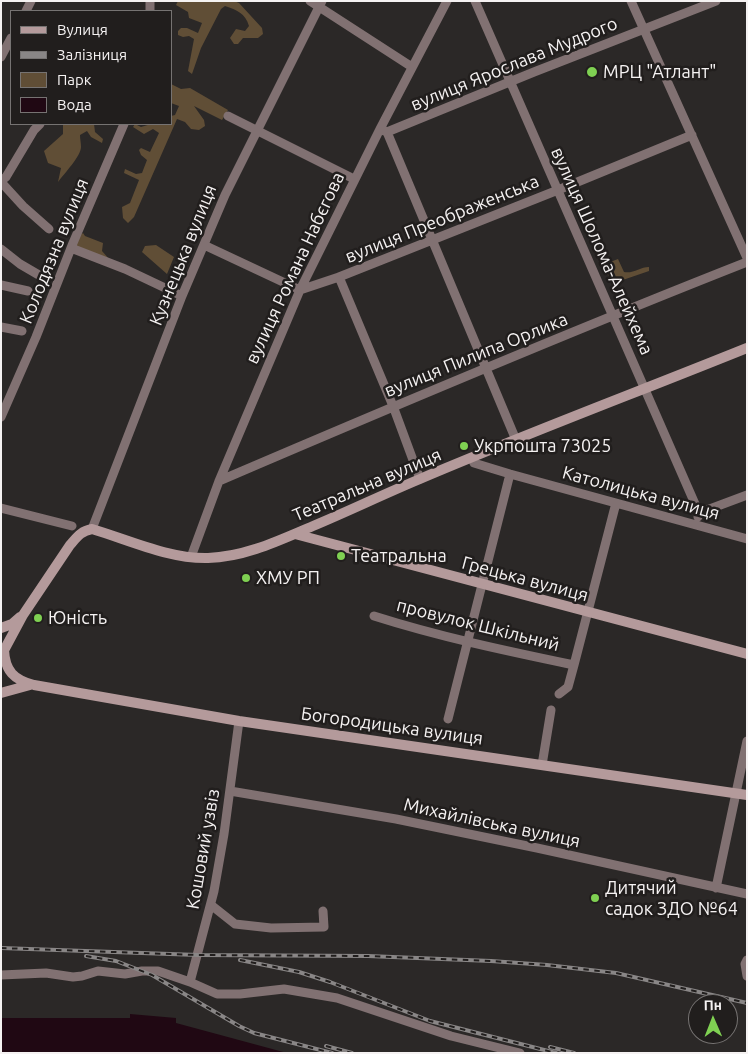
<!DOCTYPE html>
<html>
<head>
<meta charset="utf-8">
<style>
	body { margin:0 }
	#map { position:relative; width:748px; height:1054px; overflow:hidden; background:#2b2827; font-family:Ubuntu,sans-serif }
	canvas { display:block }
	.frame { position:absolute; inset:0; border:2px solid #f5f2f2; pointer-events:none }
	.legend { position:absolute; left:10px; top:10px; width:162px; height:115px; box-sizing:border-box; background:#211e1d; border:1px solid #767372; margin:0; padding:6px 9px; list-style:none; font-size:15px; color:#f5f2f2 }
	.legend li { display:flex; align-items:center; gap:10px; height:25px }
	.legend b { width:25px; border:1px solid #767372 }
	.north { position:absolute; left:688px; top:994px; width:50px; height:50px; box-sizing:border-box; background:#211e1d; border:1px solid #767372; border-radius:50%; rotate:359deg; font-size:14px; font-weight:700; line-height:20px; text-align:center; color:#f5f2f2 }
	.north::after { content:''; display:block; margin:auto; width:18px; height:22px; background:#7fd052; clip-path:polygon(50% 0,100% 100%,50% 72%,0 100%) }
</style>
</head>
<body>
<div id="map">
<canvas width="748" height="1054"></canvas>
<div class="frame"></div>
<ul class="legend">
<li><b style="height:6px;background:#b49a9b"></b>Вулиця</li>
<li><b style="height:6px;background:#898686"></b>Залізниця</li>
<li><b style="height:14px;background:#604e36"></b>Парк</li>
<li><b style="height:14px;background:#200813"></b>Вода</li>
</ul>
<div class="north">Пн</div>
</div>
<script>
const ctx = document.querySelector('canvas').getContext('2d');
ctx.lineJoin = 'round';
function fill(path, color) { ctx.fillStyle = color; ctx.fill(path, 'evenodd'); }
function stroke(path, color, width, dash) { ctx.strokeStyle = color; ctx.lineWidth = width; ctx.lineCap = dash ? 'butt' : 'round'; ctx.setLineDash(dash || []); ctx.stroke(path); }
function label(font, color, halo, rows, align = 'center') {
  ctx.font = font + ' Ubuntu,sans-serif'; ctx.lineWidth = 5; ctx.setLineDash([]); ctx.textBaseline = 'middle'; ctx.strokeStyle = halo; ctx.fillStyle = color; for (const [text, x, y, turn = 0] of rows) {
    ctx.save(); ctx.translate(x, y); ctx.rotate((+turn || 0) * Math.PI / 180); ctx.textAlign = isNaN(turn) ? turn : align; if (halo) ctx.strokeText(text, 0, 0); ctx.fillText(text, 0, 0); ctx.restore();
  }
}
fill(new Path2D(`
	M178,1H234L239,3L262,28L263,34L258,38H243L238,44H234L230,38L236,29L245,31L249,26C245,13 237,10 225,6L221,9L201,48L192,74L188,71L194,39L189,36L183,37L178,35V31L181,28H187L198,33L202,23L189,18L188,12L176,5Z
	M171,84L181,89L190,88L228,110L222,120L194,106L204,120L205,126L199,130L191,129L185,122L177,119L134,217L128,223L123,218L122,207L130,203L139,180L124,173L125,169L136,174L142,173L147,160L141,155L139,150L141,148L150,152L159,133L153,129L144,134L133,127L135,124L141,127L151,124H171V116L175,115L179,106L171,103Z
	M63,124H94L95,132L103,139L102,143L91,137L87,131L80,135C80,139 81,143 81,147C81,156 64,174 58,182L61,168L48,163L44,151L63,134Z
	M83,233L85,236L103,243L102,251L109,259L78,253C76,245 75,238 83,233Z
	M156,245L174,257L167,274L142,252L145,246Z
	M618,259L624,272C633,274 640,267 649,267V271L617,282C610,277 604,274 605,264Z`), '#604e36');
fill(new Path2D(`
	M130,1014L176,1018V1023L287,1053H1V1018H130Z`), '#200813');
stroke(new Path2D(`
	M310,1L412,67
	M475,1L699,513
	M631,1L747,258
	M26,11L31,1
	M150,11V1
	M1,57L11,38
	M228,116L354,179
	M380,129L387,132L534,72L716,1
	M387,132L516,440
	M1,181L6,177L34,130L40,124
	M1,182L23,206L49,229
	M204,245L300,290L339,277L558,190L692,135
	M71,248L125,269L182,296
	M1,249L20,264L44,278
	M339,277L393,406L420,479
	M1,285L28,291
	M1,327L22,331
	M1,417L36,337L73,243L124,124
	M472,458L474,463L510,474L747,539
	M219,481C394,406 569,332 747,262
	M1,508L72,526
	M698,517L699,513L747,495
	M92,529L182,296L225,195L322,1
	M191,557L219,481L300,290L380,129L447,1
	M374,616C440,637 507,651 574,665
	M559,694L568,687L574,665L616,503
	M448,719L510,474
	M542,765L551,710
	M230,791L396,819L537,848L747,894
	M716,888L747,741
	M211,905L235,924L271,928L324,927L323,911
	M747,960L745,964L747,976
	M1,975L46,973L73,977L82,976L98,971L125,974L142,971H158L190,982L217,994H240L284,989L337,998L451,1036L520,1053
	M190,982L214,891L224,834L239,721`), '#817172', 9);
stroke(new Path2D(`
	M295,534L747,654
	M1,628L12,624L20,617
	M4,650C5,671 14,680 34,685L239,721L747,795
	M1,656L23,615L70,545C77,537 81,531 92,529C129,540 169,559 208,558C245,557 280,540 313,526C349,511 384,494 420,479C528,433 638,392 747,348
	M1,693L30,685`), '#b49a9b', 10);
const rail = new Path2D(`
	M1,948L198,955L368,956L491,961L547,965L616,973L747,1003
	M86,956L116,961L152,975L239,1026L254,1033L332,1053
	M240,960L299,972L330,982L430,1021L556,1053
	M326,1046L352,1053
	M550,1047L574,1053`);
stroke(rail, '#898686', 4);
stroke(rail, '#211e1d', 2, [5.5]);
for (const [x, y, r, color] of [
	[592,72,6,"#7fd052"],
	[464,446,5,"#7fd052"],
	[341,556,5,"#7fd052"],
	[246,578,5,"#7fd052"],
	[38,618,5,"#7fd052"],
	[595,898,5,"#7fd052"]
]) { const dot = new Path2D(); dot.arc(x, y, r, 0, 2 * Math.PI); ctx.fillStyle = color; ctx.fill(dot); stroke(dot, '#211e1d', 2); }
label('18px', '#f5f2f2', '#211e1d', [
	["вулиця Ярослава Мудрого",514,64,-22],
	["вулиця Преображенська",442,219,-22],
	["Колодязна вулиця",54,251,-68],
	["вулиця Шолома-Алейхема",602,251,66],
	["Кузнецька вулиця",183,255,-68],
	["вулиця Романа Набєгова",295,268,-65],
	["вулиця Пилипа Орлика",476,355,-22],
	["Театральна вулиця",367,485,-23],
	["Католицька вулиця",641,493,15],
	["Грецька вулиця",525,579,15],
	["провулок Шкільний",478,625,14],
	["Богородицька вулиця",392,726,8],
	["Михайлівська вулиця",492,823,12],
	["Кошовий узвіз",203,849,-80]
]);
label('18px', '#f5f2f2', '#211e1d', [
	["МРЦ \"Атлант\"",603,72],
	["Укрпошта 73025",474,446],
	["Театральна",351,556],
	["ХМУ РП",256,578],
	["Юність",48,618],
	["Дитячий",605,888],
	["садок ЗДО №64",605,909]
], 'left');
</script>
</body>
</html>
